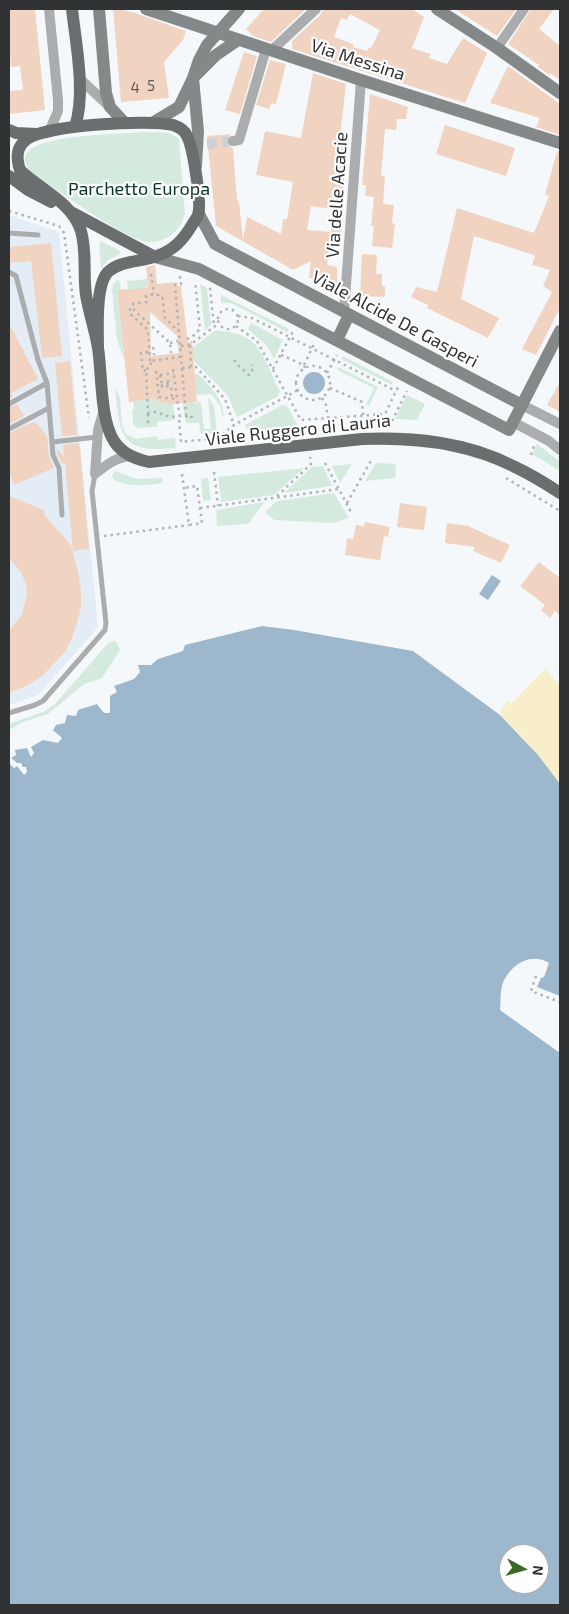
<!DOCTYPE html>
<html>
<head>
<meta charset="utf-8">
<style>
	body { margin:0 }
	#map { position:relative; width:569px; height:1614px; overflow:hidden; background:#f5f8fb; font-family:"Exo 2",sans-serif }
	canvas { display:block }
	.frame { position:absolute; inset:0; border:10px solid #313233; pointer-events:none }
	.north { position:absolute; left:499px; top:1544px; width:50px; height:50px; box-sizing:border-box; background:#fff; border:1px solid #adadad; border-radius:50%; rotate:96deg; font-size:14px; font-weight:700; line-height:20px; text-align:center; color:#313233 }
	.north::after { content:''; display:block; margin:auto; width:18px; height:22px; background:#3d6824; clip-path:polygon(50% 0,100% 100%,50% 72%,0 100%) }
</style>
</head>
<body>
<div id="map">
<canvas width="569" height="1614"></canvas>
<div class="frame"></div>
<div class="north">N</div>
</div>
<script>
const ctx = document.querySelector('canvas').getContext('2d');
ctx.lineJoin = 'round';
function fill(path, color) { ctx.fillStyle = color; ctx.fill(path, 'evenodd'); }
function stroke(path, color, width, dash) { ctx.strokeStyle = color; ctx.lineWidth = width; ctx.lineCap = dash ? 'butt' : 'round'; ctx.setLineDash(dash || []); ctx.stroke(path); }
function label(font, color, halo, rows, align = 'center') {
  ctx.font = font + ' "Exo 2",sans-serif'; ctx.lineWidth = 4.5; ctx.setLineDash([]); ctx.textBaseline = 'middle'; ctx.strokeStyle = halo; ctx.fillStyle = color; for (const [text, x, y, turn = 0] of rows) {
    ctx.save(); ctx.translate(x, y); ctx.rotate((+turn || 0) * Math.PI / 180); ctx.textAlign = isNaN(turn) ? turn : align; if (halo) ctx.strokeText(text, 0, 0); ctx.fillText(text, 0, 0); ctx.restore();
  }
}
fill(new Path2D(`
	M9,215L59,232L98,627L41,692L36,696L9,705Z`), '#e4edf5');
fill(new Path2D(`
	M145,132C156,133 173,130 179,140L185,213C181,230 169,241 150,242C131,243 66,196 48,184C42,180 34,176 29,170C25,166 23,158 27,153C39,134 123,134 145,132Z
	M101,241L120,251V254L108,260L101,269L99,244Z
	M118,279L120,282L121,289H124L126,305L152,371L156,401L173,403L175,420L157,422V427L138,428L133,424L132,410H134L121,289L117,290L124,359L117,340L112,291L113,284Z
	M147,279L148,291L129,299L127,281Z
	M200,284L207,288L211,324L205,331Z
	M221,295L289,329L287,332L231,303H221Z
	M251,323L283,340L274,359L267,346L248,329Z
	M216,330C225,332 235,332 243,336C262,344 270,371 278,388L280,391L277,397L237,417L228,396L193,360L192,348Z
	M343,356L393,382L392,385L341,359Z
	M338,367L378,387L369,406L366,404L374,388L337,370Z
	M194,374H198C210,386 223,398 224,416L222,415L220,406L211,394L196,395Z
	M115,388L120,398L122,425L126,434L136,439L157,436L158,440L175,438L176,448C120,454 120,436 115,388Z
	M407,395L425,404L419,415L418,420L395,419Z
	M181,396L194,403L201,402L204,429H211L208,399L209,398L214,406L217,433L201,434L199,423H186Z
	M282,405L288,407L298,426L249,431L245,425Z
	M537,444L560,462V471L532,454Z
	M376,463L396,464L395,478L365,481Z
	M352,464L340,483L332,466Z
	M323,466L332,486L284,493L312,467Z
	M304,468L274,495L221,502L218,477Z
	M115,471L137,479L162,478L163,483C145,485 130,488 113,479L112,475Z
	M208,478L211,500L203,501L201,479Z
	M334,493L349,518L333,523L274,520L265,512L277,501Z
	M265,502L248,524L217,526L216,510Z
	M116,641L120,650L102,678L84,684L48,714L23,722L9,730V724L43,712L55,704L109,642Z`), '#d5eadf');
fill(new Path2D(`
	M545,669L560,686V784L521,736L500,715L501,710L507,701L511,704Z`), '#f8eec9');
fill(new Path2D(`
	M303 383a11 11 0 1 1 22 0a11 11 0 1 1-22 0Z
	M492,575L501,581L488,600L479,594Z
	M262,626L294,630L413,651L500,715L538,755L560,784V996L537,987L541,978L544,977L549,963C530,951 508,966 502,986C500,993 501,1002 500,1010L560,1053V1605H9V763L14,768L17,766L24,775L27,772L26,767H23L21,763H17L11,758L16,755L15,750L27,748L31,757L34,753L31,747L43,740L58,743L62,738L53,730L56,725L65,723L67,715L76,716L78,710L97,704L104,713H110V696L117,692L114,686L134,679L140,672L138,665H151L158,659L183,651L185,645ZM509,1554H539V1584H509Z`), '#9db8cc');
fill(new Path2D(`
	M9,9H35L45,110L9,114V91L23,90L20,66L11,67L9,43Z
	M113,9H119L135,13L186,31L183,40L164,62L169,98L121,102Z
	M264,9H306L271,42L253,36L246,29Z
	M323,9H412L424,17L412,48L431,54L429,58L447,64L463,38L487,53L465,103L292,49V41L321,14ZM350,14L380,30L371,48L370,47L367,51L353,47V44L334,37L341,18L347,20Z
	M455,9H516L497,36Z
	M531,9H554L539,29L560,46V80L550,73L549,75L538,67L539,65L508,44Z
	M244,52L257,56L240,114L225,110Z
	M270,60L286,64L276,104L271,103L269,109L256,105Z
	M508,66L560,104V135L536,127L540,118L490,103Z
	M313,73L346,84L340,137L347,138L340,241L330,240L331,232L327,265L337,267V285L323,284L324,279L309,278L311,261L293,270L216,226L207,136L232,134L227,138L226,142L228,146L233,148L237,200L239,202L243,240L247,217L281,234L283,219H287L293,182L256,175L265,131L301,138ZM311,206L332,209L331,232L307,230Z
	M370,94L408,107L406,119H397L396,130L385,129L381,176H385L383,204L394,205L392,223L395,224L392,248L372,246L374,226H371L374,197L365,196L366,185H362Z
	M445,125L515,148L506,176L436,154Z
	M557,151L560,152V308L536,355L522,349L552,292L543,286L550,270L532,265L535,256L531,254L474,236L461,299L499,318L488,338L427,308L428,305L411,297L416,287L437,292L457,208L534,233L549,196L545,195Z
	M51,243L62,356L42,358L31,261L9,263V247Z
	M362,254L377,255L376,274H382V286H385V297L360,296Z
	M155,265L157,284L177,282L178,286H181L188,343L192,340L197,402L173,404L156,401L155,398L129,402L117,290L148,288L146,267ZM150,312L177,336L179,353L151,356Z
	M9,323L38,379L11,393L13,397L9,399Z
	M70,361L77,435L62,436L55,363Z
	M560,382V412L547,405Z
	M17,404L24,416L9,424V408Z
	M31,423H36L47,436L49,456L54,468L14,485L9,471V433Z
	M78,443L79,446H80L89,549L73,551L65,462L62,464L57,454V448L64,457L63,445Z
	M9,496L44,510L45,516L71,545L79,576L81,592V608L77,623L72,638L64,653L42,676L28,685L9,693V630L22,615L27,593L26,585L21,572L9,558Z
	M400,503L427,507L424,530L397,527Z
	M365,522L390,527L388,537L384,536L380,560L345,555L347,538L353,539L356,525L364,526Z
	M447,523L470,526V527L510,545L501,563L473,551L475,547L445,543Z
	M539,562L560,578V615L555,611L550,618L541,610L545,605L520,586Z`), '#f0d3c1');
stroke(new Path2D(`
	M207,144L233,141`), '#ced0d3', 10, [10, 5]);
stroke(new Path2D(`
	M9,211L59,226L64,233L89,418
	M151,274L154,294
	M180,276L181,284L175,285L186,415L170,417L156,412L148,413L146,370L151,365L150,361L180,357
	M210,288L214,326
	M218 319a10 10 0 1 1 20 0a10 10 0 1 1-20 0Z
	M133,309L170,343L171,353
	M238,316L252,318L396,391
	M236,326L257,341L301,420L385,414L399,385
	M187,339L191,338L200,329L195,281
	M170,343L178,341
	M190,345L191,367
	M181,346L190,345L219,323
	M153,347L154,355
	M281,355L304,365L305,368
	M234,360L238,365L249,375L254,367L252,365
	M150,361L148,330L130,314V308L133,304L147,302L146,296L154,294L162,296L165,318L178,331
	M304,365L315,342
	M296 383a17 17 0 1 1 34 0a17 17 0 1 1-34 0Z
	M182,368L196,367L225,399L234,425
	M173,369L179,412
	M273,369L293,331
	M146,370L143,371L141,353L149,352
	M156,371L159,397L177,399
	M327,373L337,355
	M160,375L161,382L170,381V383L162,385V387L171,386L172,399
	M160,375L174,373
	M330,388L362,402L363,415
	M322,398L326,405L328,418
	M186,415L187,418L192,417L194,421
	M179,420L181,442L218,438L234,425L298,390
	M392,421L407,391
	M148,423V413
	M531,455L534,446
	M325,463L352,514
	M214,472L218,506
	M182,474L189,525L202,523L197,486L184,488
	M506,478L560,511
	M277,496L311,464L310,457
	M347,503L372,459
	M200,508L339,489
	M104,536L189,525
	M536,976L531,991L560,1002`), '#b1b3b6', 2.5, [2.5, 4]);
stroke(new Path2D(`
	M9,233L38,235
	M9,272L16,276L38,360L47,383L53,455L59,468L62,515
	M9,404L47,383
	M9,429L49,408
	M52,442L97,437
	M9,713L35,705L43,701L105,630L106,623L92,491L95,474`), '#aaacad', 5);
stroke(new Path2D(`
	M497,48L524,9
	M271,51L316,9
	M79,78L110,107
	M49,132L58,111V100L49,9
	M233,141L239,140L266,49
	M344,312L361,80
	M522,405L560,424
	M513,422L549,441L560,450
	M95,474L98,430L104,409
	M95,474C106,465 114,458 130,456`), '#aaacad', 10);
stroke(new Path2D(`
	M99,9L106,93L110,107L125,123
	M146,9L361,80L560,143
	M437,9L497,48L560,93
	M154,122L179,107L193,78L216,55L238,40
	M196,166L198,131L193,78L199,60L207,45L239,9
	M199,214L215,244L522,405
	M155,257L199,269L509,430L560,331
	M337,340L349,315`), '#858888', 12);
stroke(new Path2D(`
	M72,9C76,45 86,93 75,127
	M9,130L16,133L37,134
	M9,176L28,190L51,202
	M71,212L155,257
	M98,348C98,329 95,283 109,271C122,260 142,262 157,256C174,250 183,240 192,225C194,222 197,218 198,215C202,204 193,147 187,136C185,131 179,127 173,125C149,119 46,125 27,139C16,147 16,158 20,170C39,189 72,202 81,231C87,251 83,274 86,295C89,313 95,330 98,348C102,373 100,420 114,441C122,454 135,459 149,462L362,439C414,437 466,442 513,466C530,474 545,483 560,493`), '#6b6e6f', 12);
label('15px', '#615a56', null, [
	["5",151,86],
	["4",135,88]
]);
label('18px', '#313233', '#fff', [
	["Via Messina",358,60,18],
	["Via delle Acacie",337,195,-86],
	["Viale Alcide De Gasperi",395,319,28],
	["Viale Ruggero di Lauria",298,430,-6]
]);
label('18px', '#083424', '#fff', [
	["Parchetto Europa",139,189]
]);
</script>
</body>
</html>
